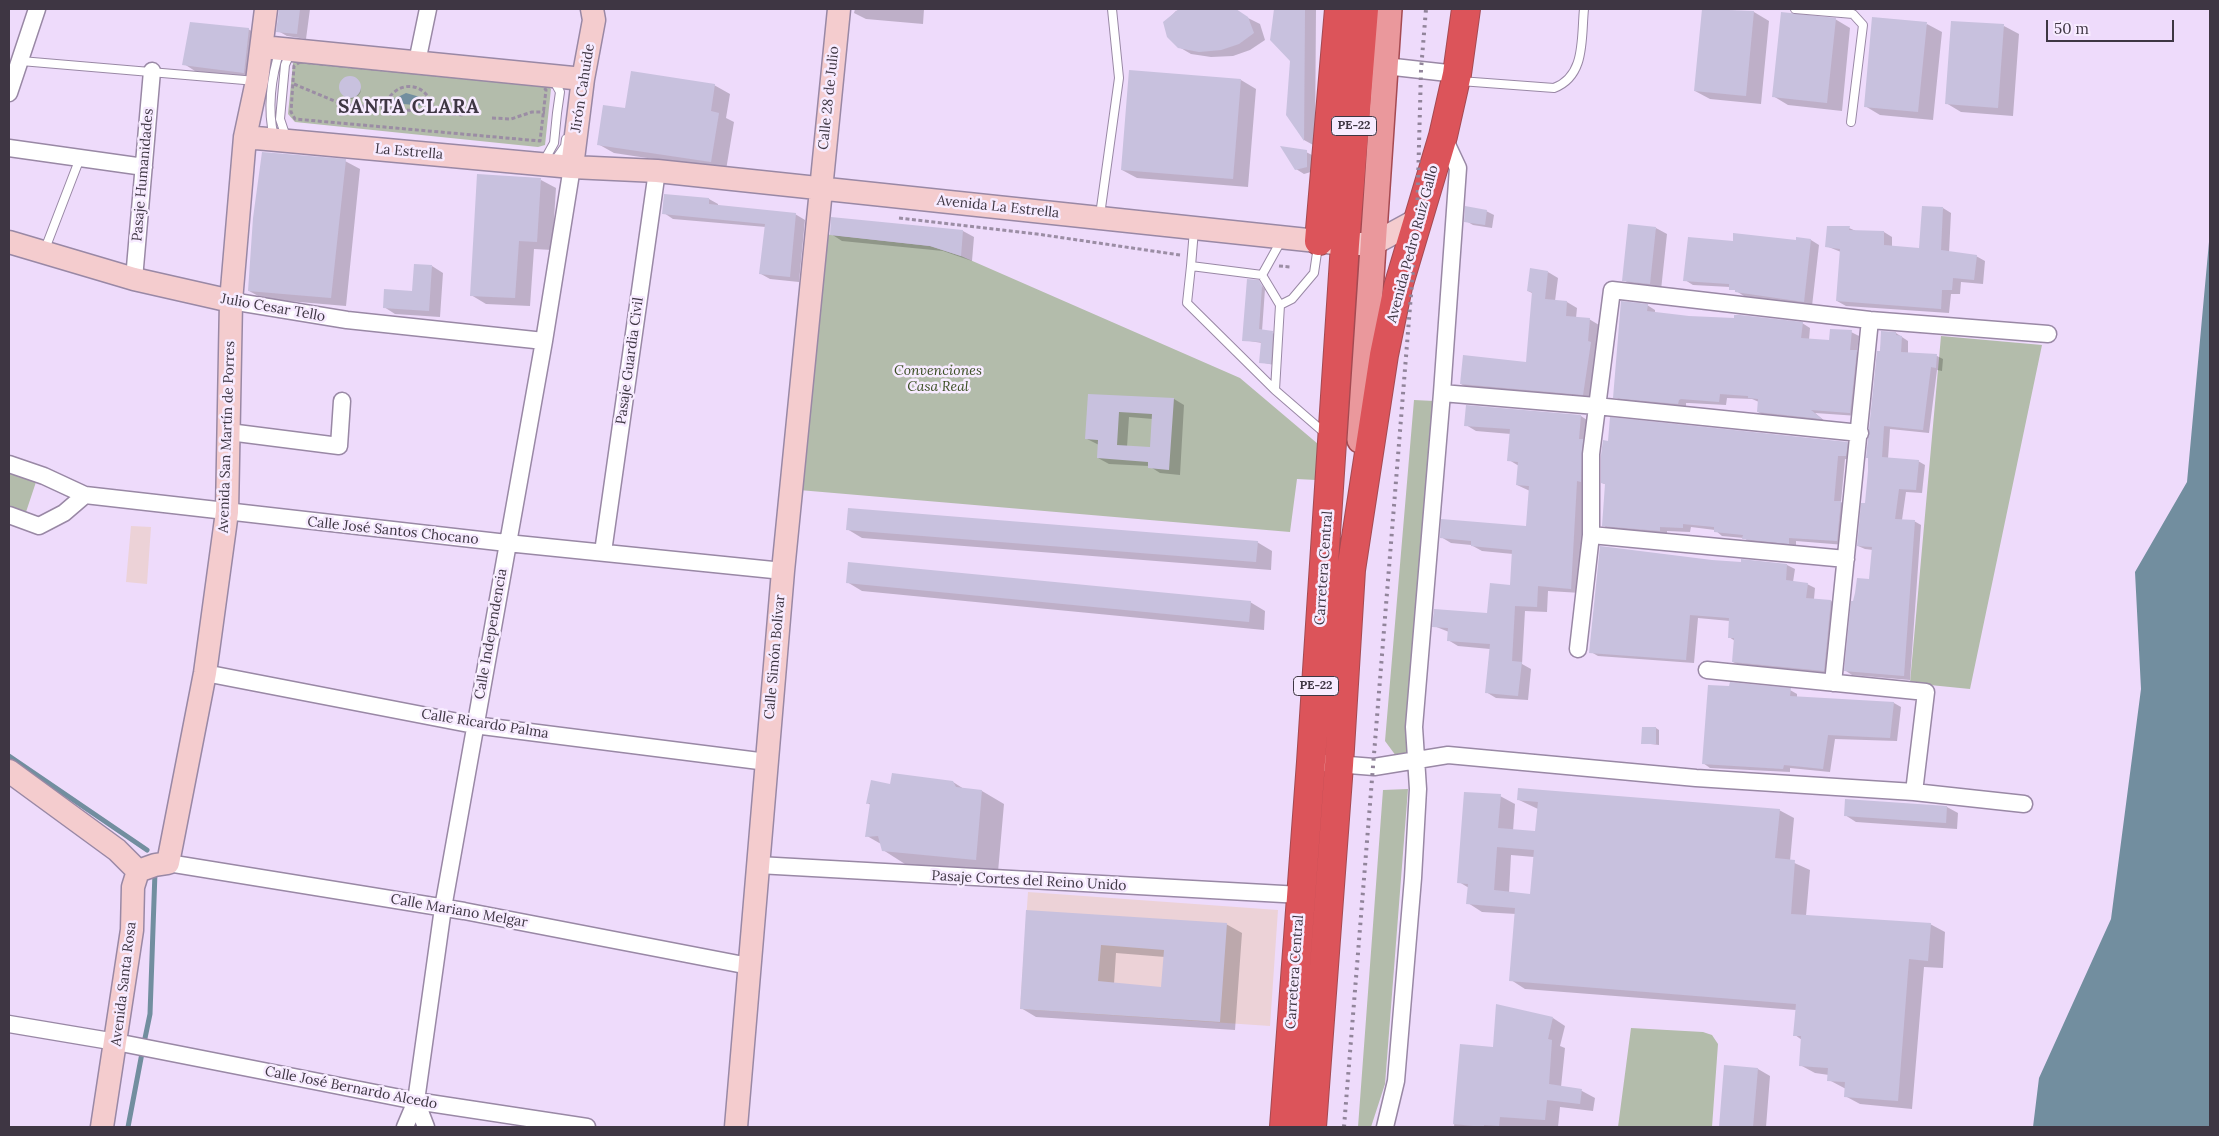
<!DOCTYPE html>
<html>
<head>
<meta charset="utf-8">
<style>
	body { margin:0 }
	#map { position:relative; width:2219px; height:1136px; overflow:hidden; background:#eedbfb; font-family:Lora,serif }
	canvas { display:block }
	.frame { position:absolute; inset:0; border:10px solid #3e3643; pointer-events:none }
	.scale { position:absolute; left:2046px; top:20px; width:128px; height:22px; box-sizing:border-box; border:2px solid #3e3643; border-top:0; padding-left:6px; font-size:15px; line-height:18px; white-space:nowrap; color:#3e3643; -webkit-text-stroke:4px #f7ebff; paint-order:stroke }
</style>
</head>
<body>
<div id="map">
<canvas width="2219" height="1136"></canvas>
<div class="frame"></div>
<div class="scale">50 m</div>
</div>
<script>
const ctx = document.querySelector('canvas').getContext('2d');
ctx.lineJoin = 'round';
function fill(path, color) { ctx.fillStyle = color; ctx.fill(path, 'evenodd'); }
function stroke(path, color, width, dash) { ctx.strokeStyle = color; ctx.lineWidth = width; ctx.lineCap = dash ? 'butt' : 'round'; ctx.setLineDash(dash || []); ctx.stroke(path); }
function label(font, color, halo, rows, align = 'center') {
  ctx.font = font + ' Lora,serif'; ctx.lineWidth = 5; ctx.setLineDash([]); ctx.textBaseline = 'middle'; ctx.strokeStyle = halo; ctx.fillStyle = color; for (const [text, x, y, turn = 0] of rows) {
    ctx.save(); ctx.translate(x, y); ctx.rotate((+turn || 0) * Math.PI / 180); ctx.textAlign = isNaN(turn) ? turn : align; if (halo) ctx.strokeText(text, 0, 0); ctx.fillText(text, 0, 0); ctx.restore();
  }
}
fill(new Path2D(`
	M131,526L151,527L147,584L126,582Z
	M1028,892L1278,910L1270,1026L1020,1009Z`), '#ecd2d7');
fill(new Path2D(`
	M299,57L543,82L551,89L545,145L538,147L295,122L288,114L293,63Z
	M823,234L930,246L961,256L1240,378L1318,444L1316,480L1297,479L1290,532L799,490L802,457L807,449L814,371L810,366Z
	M1941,336L2042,345L1970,689L1910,683Z
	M1414,400L1434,401L1409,756L1399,760L1385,741Z
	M9,470L37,479L25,515L9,510Z
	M1408,789L1385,1084L1371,1127H1358L1383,790Z
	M1631,1028L1703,1032L1712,1035L1718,1044L1712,1127H1618Z`), '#b3bcab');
fill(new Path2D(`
	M406,93L420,97L426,106L392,103L394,99Z
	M2210,231V1127H2033L2039,1078L2111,919L2141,689L2135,572L2187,482Z`), '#728e9f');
fill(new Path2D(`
	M280,9H310L306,39L287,36L278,31Z
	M855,9H924L923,24L866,19L854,13Z
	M1183,9H1230L1260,24L1265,40L1250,50L1233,56L1211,57L1191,54L1179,47L1164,23L1176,11Z
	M1276,9H1316L1315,146L1304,140L1287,115L1291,60L1272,39Z
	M1703,9L1754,12L1769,21L1761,104L1710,99L1695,91Z
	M1835,19L1850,28L1842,111L1788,105L1773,96Z
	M1927,24L1942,32L1933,120L1880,115L1865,106Z
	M2004,26L2019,34L2013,116L1961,112L1946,103Z
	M248,29L260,36L255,79L195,71L184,64Z
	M341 89a10 10 0 1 1 20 0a10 10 0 1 1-20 0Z
	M1241,80L1256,89L1248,187L1137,178L1122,170Z
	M714,85L730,94L726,118L734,122L726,170L614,153L598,144L626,109Z
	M1306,152L1314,156V171L1304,174L1296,169Z
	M345,161L360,169L346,306L264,299L249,291Z
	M541,180L556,188L552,250L534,249L530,306L486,304L471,295Z
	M709,199L718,204V207L795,214L805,220L799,282L770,279L761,274L766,227L673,219L664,213Z
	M1943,208L1951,213L1949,253L1976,256L1985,261L1983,284L1961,282L1960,294H1951L1949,313L1846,306L1837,301L1841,252L1826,246L1849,228L1856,231L1884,232L1892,237V247L1920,250Z
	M1486,211L1494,215L1492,228L1473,225L1466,221Z
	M1656,228L1667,234L1661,290L1635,287L1624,280Z
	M963,231L974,237L972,261L943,251L842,241L831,234Z
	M1811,240L1819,245L1812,306L1744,296L1730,287L1693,285L1685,280L1734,242Z
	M432,266L443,273L440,317L395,314L384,307L414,292Z
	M1548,272L1558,278L1555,301L1567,302L1577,308L1576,318L1589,319L1599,325L1593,400L1471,390L1461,384L1527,363L1534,294L1528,291Z
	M1258,281L1265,289L1262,331L1276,334L1274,365L1260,362L1262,343L1243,340Z
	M1647,305L1655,310V313L1689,317L1802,323L1810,328L1809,340L1830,341L1851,332L1859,336L1857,352L1864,356L1858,416L1815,413L1826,422L1765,416L1758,412L1759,402L1752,399L1727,398L1726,405L1689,403H1686V408L1622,401L1615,397Z
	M1882,332L1896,333L1908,341V353L1937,356L1943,359L1942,371L1937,370L1929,433L1890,429L1888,459L1918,461L1925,465L1922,493L1906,492L1902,520L1914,521L1921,525L1910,680L1852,675L1846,671L1871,581L1873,550L1865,549L1858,546L1867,504Z
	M1089,395L1174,399L1184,405L1180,475L1160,473L1149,466L1109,464L1098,458L1099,445L1087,439ZM1129,417L1153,419L1151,448L1127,447Z
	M1581,416L1590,422L1581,593L1548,591L1547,612L1525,611L1522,664L1531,669L1528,700L1496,698L1486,692L1490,649L1458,646L1448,640L1449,632L1434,626L1488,614L1511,586L1513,554L1482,551L1471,545L1451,543L1441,537L1527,527L1530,491L1517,485L1519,466L1509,460L1511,434L1476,431L1466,425Z
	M1847,443L1855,447L1853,460L1845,459L1841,502L1848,507L1845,545L1796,541V547L1751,543L1744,538L1722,536L1715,530L1691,527L1690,532L1667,531V535L1610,530L1603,525L1607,485L1602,483Z
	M847,529L1257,542L1272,551L1271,570L862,538Z
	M1711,561L1787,565L1795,569L1793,582L1807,584L1815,588L1814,599L1831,601L1839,605L1832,674L1741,666L1733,662L1735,641L1729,637L1730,621L1698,618L1694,663L1598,656L1591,652Z
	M847,582L1250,602L1265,611L1264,630L862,591Z
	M1790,690L1797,694V698L1894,703L1901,707L1897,741L1835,739L1830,772L1790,768V772L1710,768L1703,763Z
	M1656,728L1659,730V745L1642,743Z
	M953,782L964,789L982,791L1004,804L998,872L905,864L883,850L881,844L867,836L871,805L867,803Z
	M1500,796L1515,804L1513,831L1536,832L1538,809L1519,800L1779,810L1794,818L1790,861L1810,870L1806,916L1930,924L1945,932L1943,968L1924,967L1912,1109L1860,1104L1845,1096L1846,1089L1829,1080V1075L1815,1073L1800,1065L1802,1040L1795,1035L1796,1010L1525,989L1511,980L1516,914L1482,912L1468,903L1469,888L1459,882ZM1511,855L1534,857L1531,895L1509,893Z
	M1947,807L1958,813L1957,829L1856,822L1845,815Z
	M1028,911L1226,924L1242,933L1235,1030L1036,1017L1021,1008ZM1116,953L1165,957L1162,988L1114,984Z
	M1553,1018L1565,1026L1560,1046L1565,1048L1561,1087L1582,1091L1595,1098L1593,1111L1560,1107L1558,1127H1454L1461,1045L1494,1048Z
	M1726,1066L1758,1069L1770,1076L1766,1127H1720Z`), '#0003');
stroke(new Path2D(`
	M9,756L147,850
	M144,1043L150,1014L155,872
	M128,1127L142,1053`), '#728e9f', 5);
fill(new Path2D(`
	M279,9H300L297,34L276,32Z
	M1179,9H1236L1248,17L1254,33L1239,44L1221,50L1199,52L1178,48L1167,37L1163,22Z
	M1274,9H1305L1304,141L1286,115L1290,61L1270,40Z
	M1702,9L1754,11L1746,96L1694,91Z
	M1781,12L1836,18L1827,103L1772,97Z
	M1872,17L1927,22L1918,112L1864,107Z
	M1951,21L2004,24L1998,108L1945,104Z
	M190,22L249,28L244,73L182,65Z
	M1129,70L1241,79L1233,179L1121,170Z
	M631,71L715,84L711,111L719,113L711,162L597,145L603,105L625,108Z
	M339 87a11 11 0 1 1 22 0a11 11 0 1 1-22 0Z
	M1280,146L1307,150V167L1295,170Z
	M262,152L346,159L331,298L248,291L253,218Z
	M477,174L541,178L537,242L519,241L515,298L470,296Z
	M664,194L709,198V204L796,213L790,277L759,274L765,224L662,214Z
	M1465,206L1487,210L1485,225L1464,222Z
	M1922,206L1943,207L1941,250L1977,255L1974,280L1953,278L1952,290H1942L1941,309L1836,301L1840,249L1825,247L1827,226H1850L1849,230L1884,231V245L1919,248Z
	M831,217L963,230L961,256L930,246L830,235Z
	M1628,224L1656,227L1650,284L1622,281Z
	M1733,233L1796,240V237L1811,239L1804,302L1735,292V290H1729V284L1683,281L1688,237L1733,241Z
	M414,264L432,265L429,311L383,308L384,289L412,291Z
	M1530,268L1548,271L1545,299L1567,301L1566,316L1590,318L1588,341L1591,342L1583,395L1460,384L1463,355L1526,362L1532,292L1527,291Z
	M1247,279L1259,280L1262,286L1259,329L1273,331L1271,364L1259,363L1261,342L1242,341Z
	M1621,301L1648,304L1647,311L1689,316L1734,318V315H1740L1803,322L1801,338L1829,340L1830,329L1852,330L1850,350H1857L1850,413L1811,410L1822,419L1757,412L1758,399L1748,398V396L1720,394L1719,402L1681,399L1679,400L1678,404L1613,398Z
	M1881,331L1896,332V335L1902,336L1901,352L1937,354L1936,368L1931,367L1923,430L1884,426L1882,457L1919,460L1916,490L1899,489L1895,519L1915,520L1904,676L1844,671L1851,601H1853L1855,593L1857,578L1869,579L1872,547L1857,546L1861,503H1865L1868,471V458H1866L1877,351H1880Z
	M1088,394L1174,398L1169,470L1148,468V462L1097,458L1098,440L1085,439ZM1119,412L1152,414L1150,447L1117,445Z
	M1466,405L1581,415L1579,439H1583L1581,482L1577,481L1571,589L1538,586L1537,607L1515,606L1512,661L1522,662L1518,696L1485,693L1490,644L1447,641L1448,628L1432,627L1434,609L1487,613L1490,583L1510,585L1512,550L1471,546V541L1440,538L1441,519L1526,526L1529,486L1516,485L1518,462L1507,461L1510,429L1464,426Z
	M1610,417L1848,442L1846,456H1838L1834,501H1841L1837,541L1789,538V544L1742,539L1743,535L1714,532V527L1683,524V528L1660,527V531L1602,526L1605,484L1601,483V455L1603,440L1608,441Z
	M848,508L1258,541L1256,562L846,530Z
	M1600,546L1712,560L1741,562V559L1787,564L1786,580L1808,583L1806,598L1831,600L1824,671L1732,662L1734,638H1728L1729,618L1690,615L1686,660L1589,653Z
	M848,562L1251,601L1249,622L846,583Z
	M1730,682L1791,688L1790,696L1894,702L1890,738L1828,735L1823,769L1784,765L1783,769L1702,764L1708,685L1729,686Z
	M1642,727H1656V744H1641Z
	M892,773L953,781L956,787L982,790L976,860L882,851L878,836L865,837L870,803L866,804L871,780L890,784Z
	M1518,788L1780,809L1775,858L1795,860L1791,914L1931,923L1928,961L1909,959L1898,1101L1844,1097L1845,1082L1827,1081L1828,1068L1799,1066L1801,1036H1793L1796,1004L1509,981L1515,908L1466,904L1468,884L1457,883L1464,792L1501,794L1498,828L1535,831L1538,802L1517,800ZM1497,847L1534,850L1530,894L1494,890Z
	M1845,799L1947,806L1946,823L1844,816Z
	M1026,910L1227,923L1220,1022L1020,1009ZM1101,945L1164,950L1161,987L1098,981Z
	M1496,1004L1553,1017L1548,1039L1552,1040L1549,1084L1582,1089L1580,1104L1547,1100L1545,1120L1500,1117L1499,1126L1484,1125V1127L1453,1124L1460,1044L1493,1047Z
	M1724,1065L1758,1068L1753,1127H1719Z`), '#c8c1de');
const lane = new Path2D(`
	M1795,9L1853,14L1863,25L1851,122
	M21,61L256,81
	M1460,81L1554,88C1586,76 1581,38 1584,9
	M274,137C267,110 271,77 280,50
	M286,137L280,119L285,65L291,51
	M544,161L554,143L557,113L560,92L553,79
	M554,162L565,146L566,139
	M1100,215L1119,78L1112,9
	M1194,230L1191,266L1262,275
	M45,249L80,158
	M1191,266L1187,303L1275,390
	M1262,275L1280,305L1275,390L1327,435
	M1262,275L1282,239
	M1280,305L1292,299L1314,273L1318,246`);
const street = new Path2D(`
	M417,62L428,9
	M1385,66L1457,74
	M9,93L37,9
	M9,148L144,167
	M134,279L152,71
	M231,301L347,320L544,341
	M1442,393L1596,406L1860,433
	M229,432L339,446L342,401
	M9,464L44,476L85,495L507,543L783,571
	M9,515L39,526L64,513L85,495
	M1591,535L1846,559
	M603,552L657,171
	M1578,649L1591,535V454L1612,290L1870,320L2048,334
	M1707,670L1926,692L1914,792
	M205,673L474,725L767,762
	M1833,683L1870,320
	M1311,762L1374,767L1448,755L1696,778L1914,792L2024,804
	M168,863L464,911L749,966
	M758,865L1301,895
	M9,1024L116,1042L416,1101L587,1127
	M416,1101L426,1127
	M405,1127L416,1101L443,908L544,341L572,167
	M1385,1127L1396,1081L1413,878L1418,789L1414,727L1442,393L1458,168L1443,136`);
const secondary = new Path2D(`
	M262,47L583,79
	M245,137L572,167L657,171L1345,244H1373L1417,220
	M572,167L583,79L594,20L592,9
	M9,242L134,279L231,301
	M9,771L117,850L138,871
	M138,871L155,865L168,863L205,673L227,512L231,301L245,137L257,81L266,9
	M102,1127L132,930L133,887L138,871
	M736,1127L783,571L839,9`);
const primary = new Path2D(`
	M1360,440L1389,9`);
const highway = new Path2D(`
	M1319,241L1339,9
	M1284,1127L1311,762L1345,244L1364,9
	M1312,1127L1339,765L1351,570L1384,355L1398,287L1443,136L1457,74L1466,9`);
stroke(lane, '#9988a5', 10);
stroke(street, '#9988a5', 19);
stroke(secondary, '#9988a5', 25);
stroke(primary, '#a54a52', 28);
stroke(highway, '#a54a52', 30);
stroke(new Path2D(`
	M300,62L542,85L546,90L540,141L295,119L291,112L294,66Z
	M294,84L337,102L349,105L463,115
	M384,108C394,77 430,80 434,113
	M492,118L511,119L532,112H545
	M899,218L1037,234L1180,255
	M1279,266L1290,267`), '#9b8da4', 3, [4, 2.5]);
stroke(lane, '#fff', 8);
stroke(street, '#fff', 16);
stroke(secondary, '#f4ccce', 22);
stroke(primary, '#ea989c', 25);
stroke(highway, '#dc545a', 28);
stroke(new Path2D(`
	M1344,1127L1417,220L1421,70L1426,9`), '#91849a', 4, [2.5, 5]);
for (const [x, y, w] of [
	[1354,126,45],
	[1316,686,45]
]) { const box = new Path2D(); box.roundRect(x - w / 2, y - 9.5, w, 19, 4); ctx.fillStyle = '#f7ebff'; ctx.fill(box); stroke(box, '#3e3643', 1); }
label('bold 12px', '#3e3643', null, [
	["PE-22",1354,126],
	["PE-22",1316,686]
]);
label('14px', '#3e3643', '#f7ebff', [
	["Jirón Cahuide",583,88,-81],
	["Calle 28 de Julio",829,98,-84],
	["La Estrella",409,152,5],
	["Pasaje Humanidades",143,175,-85],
	["Avenida La Estrella",998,207,6],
	["Avenida Pedro Ruiz Gallo",1413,244,-75],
	["Julio Cesar Tello",273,308,10],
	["Pasaje Guardia Civil",630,361,-82],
	["Avenida San Martín de Porres",227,437,-88],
	["Calle José Santos Chocano",393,531,6],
	["Carretera Central",1324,568,-86],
	["Calle Independencia",491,634,-80],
	["Calle Simón Bolívar",775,657,-85],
	["Calle Ricardo Palma",485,724,9],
	["Pasaje Cortes del Reino Unido",1029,881,3],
	["Calle Mariano Melgar",459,911,10],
	["Carretera Central",1295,972,-86],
	["Avenida Santa Rosa",124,984,-83],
	["Calle José Bernardo Alcedo",351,1088,11]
]);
label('italic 14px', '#3a4e23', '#f7ebff', [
	["Convenciones",938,371],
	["Casa Real",938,387]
]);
ctx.letterSpacing = '1px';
label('bold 19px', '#3e3643', '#f7ebff', [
	["SANTA CLARA",409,108]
]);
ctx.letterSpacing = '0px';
</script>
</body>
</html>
